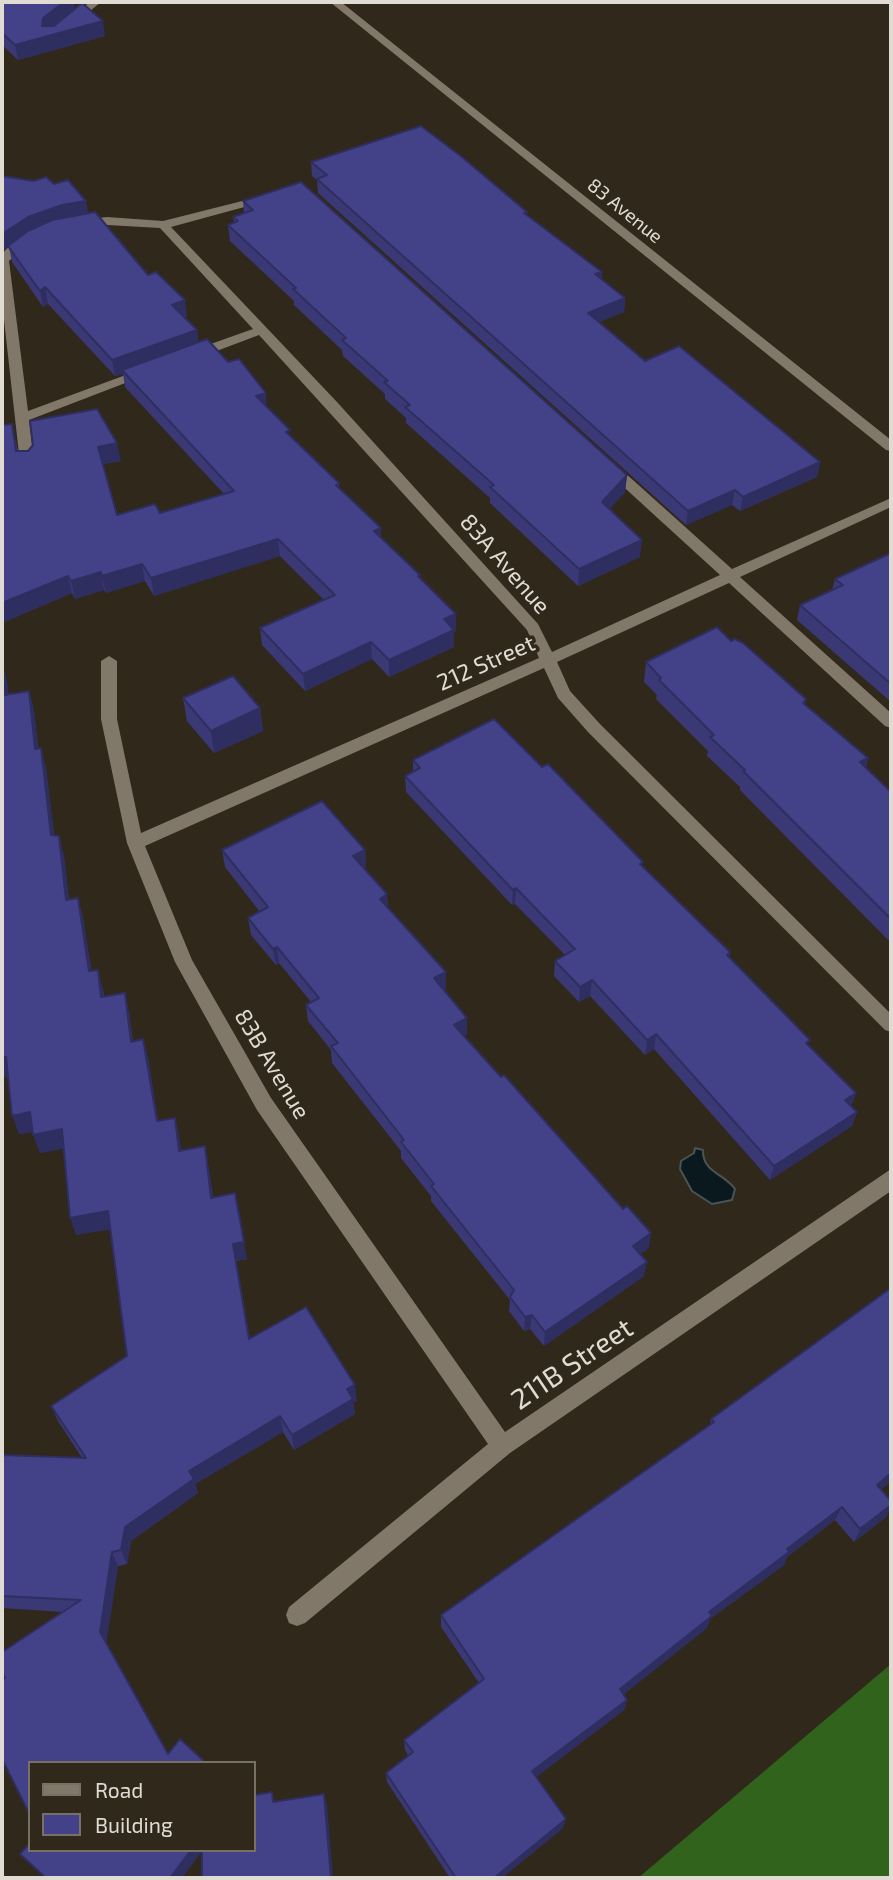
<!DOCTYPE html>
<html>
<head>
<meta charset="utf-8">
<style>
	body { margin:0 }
	#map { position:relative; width:893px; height:1880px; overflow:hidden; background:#2f281b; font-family:"Exo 2",sans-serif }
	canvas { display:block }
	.frame { position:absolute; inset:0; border:4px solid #e0dcd3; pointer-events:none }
	.legend { position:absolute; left:28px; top:1761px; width:228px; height:91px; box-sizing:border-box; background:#2f281b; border:2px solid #767065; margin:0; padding:9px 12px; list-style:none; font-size:21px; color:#e0dcd3 }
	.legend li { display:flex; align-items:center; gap:14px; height:35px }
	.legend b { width:35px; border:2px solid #767065 }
</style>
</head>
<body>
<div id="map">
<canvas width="893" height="1880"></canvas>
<div class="frame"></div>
<ul class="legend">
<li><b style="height:9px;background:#817869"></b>Road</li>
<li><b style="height:19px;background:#434289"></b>Building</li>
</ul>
</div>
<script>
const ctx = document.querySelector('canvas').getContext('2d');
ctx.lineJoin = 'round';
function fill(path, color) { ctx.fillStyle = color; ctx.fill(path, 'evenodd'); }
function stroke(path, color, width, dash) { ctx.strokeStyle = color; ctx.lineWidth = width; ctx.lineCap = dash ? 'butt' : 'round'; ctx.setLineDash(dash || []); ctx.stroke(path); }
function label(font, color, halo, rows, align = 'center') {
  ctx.font = font + ' "Exo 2",sans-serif'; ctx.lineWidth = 7; ctx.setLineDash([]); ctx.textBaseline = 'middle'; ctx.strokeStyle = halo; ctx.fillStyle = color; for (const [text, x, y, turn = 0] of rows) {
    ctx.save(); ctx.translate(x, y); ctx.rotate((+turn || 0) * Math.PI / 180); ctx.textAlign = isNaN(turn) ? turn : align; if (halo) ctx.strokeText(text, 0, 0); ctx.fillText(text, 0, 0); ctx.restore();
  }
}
fill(new Path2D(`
	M891,1664V1878H638Z`), '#31631d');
const water = new Path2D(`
	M695,1148L703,1150C702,1172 725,1174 735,1189L732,1200L712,1204L692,1191L680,1169L681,1161L694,1153Z`);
fill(water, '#09191e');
stroke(water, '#4a5454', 2);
fill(new Path2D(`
	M90,2H101L74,24H66V20Z
	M330,2H341L891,440V451L886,450Z
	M266,195L270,196V200L171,227L337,402L538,624L552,652L720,575L604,469V463H614L732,569L891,498V507L740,577L891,713V728L885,726L729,583L557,662L570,691L600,724L891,1014V1032L885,1030L588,732L558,698L544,668L145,846L192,960L271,1098L505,1432L891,1169V1191L510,1453L305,1623L297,1626L289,1623L286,1615L289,1607L488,1444L257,1110L175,962L127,843L101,719V661L109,656L117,661V719L141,833L539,658L527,630L259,335L198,358H188V352L253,329L160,228L107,225L81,228L75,224L81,220L107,217L163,221Z
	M28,237L34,241C27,249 17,252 9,261L28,411L142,369L147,368L154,372L29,420L34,463L27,467L20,463L2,302V254L10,245Z`), '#817869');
fill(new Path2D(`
	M2,2L75,9L105,36L18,60L2,45Z
	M311,162L527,212L526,215L602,272L601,279L625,298L624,312L599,322L645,361L820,462L817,477L740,511L732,505L686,525L318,193L317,180L312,176Z
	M2,176L88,213L148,275L187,316L185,317L197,330L198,342L267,407L291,436L339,483V488L381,528V538L420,575V579L456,631L454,632V647L389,677L372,659L305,691L262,645L260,628L324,600L280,556L154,596L145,581L106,593L104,590L75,599L72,593L2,623V425L12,424L18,451L121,461L103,464L117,515L160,513L224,494L125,387L123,374L115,376L48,304L43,307L12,262L9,247L3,251L2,250Z
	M243,201L627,475L625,492L609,509L640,557L578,586L490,503V498L406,423V418L385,399V394L343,356L342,350L294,305V301L230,241L228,225L234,223L233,217L244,213Z
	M891,553V702L797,620L800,605L832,590L835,579Z
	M731,641L806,699L805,704L868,758L866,768L891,792V943L740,790V787L707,756L708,751L656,699L657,695L644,682L646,662Z
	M7,681L8,694L29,691L34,711L38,748L46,768L54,836L64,856L69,900L78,898L83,918L91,971L103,989L104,996L129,1012L133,1041L143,1039L148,1058L158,1121L175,1118L179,1136L181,1151L205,1146L208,1164L213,1197L247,1259L236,1261L250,1339L357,1401L353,1402L355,1414L294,1450L283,1432L195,1484L198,1493L131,1541L127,1564L118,1566L106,1644L168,1754L206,1763L5,1766L2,1768L5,1678L63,1612L2,1608V1455L82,1458L58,1421L51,1406L127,1356L110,1229L76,1235L63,1148L40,1153L33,1132L19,1134L8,1076L2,1077Z
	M183,698L260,708L263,731L214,753L187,721Z
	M413,760L642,866L730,952L729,957L808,1045L856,1093L851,1106L857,1112L852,1126L770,1180L654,1049L645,1055L590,996L579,1002L554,976L555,961L565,955L515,904L512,905L406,792L405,776L413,772Z
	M222,850H365L366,867L364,868L387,894L388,908L446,972V988L444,990L467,1034L464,1036L649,1248L640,1254L644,1276L544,1346L530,1329L524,1331L509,1311L510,1300L431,1201V1196L401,1158V1151L332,1063L331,1050L308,1021L306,1005L311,1002L279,963L276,965L251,935L248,918L260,912L225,867Z
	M891,1288V1481L881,1489L891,1501V1508L886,1517L854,1542L835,1520L787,1557L784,1565L710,1619L707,1628L623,1694L627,1700L624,1710L536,1777L563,1828L502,1878H450L387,1782L386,1773L408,1755L405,1750L404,1740L479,1683L441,1627V1615L710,1425L711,1419Z`), '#3a3976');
fill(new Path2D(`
	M64,2H74L75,10L103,21L105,36L18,60L15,45L42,26L43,18Z
	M86,201L89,217L31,233L3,251L2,234L28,217L62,205Z
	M602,272L601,286L595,274Z
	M45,287L48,304L43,307L40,291Z
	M625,298L624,312L587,327L588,313Z
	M185,300L187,316L174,321L172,305Z
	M197,330L199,346L122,370L123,374L115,376L112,360Z
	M266,393L267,410L256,396Z
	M117,443L121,461L101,464L98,447Z
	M820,462L817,477L740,511L743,497Z
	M627,475L625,492L601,519L602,502Z
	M735,490L732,505L686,525L688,511Z
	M381,528V546L374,531Z
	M278,539L280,556L154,596L151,578Z
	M642,540L640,557L578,586L579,569Z
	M142,564L145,581L106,593L102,576Z
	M101,572L104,590L75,599L71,581Z
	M68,576L72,593L2,623V603Z
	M456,614V631L454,632V647L389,677V660L444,619Z
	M371,642L372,659L305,691L303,674Z
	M2,661L7,681L10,715L5,695Z
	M29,691L34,711L41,769L35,749Z
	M260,708L263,731L214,753L211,731Z
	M41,748L46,768L57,855L51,835Z
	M868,758L863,777L860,762Z
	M59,836L64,856L71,920L66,900Z
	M365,850L366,867L354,873L353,856Z
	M516,888L515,904L512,905L513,890Z
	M387,894L388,911L380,899Z
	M78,898L83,918L95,990L89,971Z
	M277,947L279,963L276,965L273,949Z
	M98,970L103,989L106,1016L101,997Z
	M446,972V988L434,995V978Z
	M592,980L590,996L579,1002L580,987Z
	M125,993L129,1012L135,1061L131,1042Z
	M467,1018V1034L454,1041V1025Z
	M656,1034L654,1049L645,1055L647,1040Z
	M143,1039L148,1058L161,1139L157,1121Z
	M2,1057H6L12,1075L2,1077Z
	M856,1093L851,1107L845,1100Z
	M30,1112L37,1131L19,1134L12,1116Z
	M857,1112L852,1126L770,1180L774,1166Z
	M175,1118L179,1136L183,1169L179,1151Z
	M62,1129L68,1148L40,1153L33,1135Z
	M205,1146L208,1164L215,1215L211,1198Z
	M108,1211L113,1229L76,1235L70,1218Z
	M651,1233L649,1248L630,1261L633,1246Z
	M244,1242L247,1259L236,1261L233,1244Z
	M647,1262L644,1276L544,1346L545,1332Z
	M532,1315L530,1329L524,1331L525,1317Z
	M355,1385L357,1401L353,1402L355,1414L294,1450L292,1435L347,1389Z
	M280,1416L283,1432L195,1484L198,1493L131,1541L127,1564L121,1550L125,1527L189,1471Z
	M891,1473V1481L870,1498L877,1485Z
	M891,1505V1508L886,1517L854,1542L860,1529Z
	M842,1507L835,1520L787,1557L784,1565L710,1619L707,1628L617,1700L620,1689L709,1612L787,1549Z
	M112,1552L118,1566L106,1645L100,1632Z
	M627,1700L624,1710L531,1781L532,1771Z
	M324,1794L327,1804L333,1878H331Z
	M566,1819L563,1828L502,1878H494Z
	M191,1850H203L182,1878H170Z`), '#2f2e60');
const building = new Path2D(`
	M2,2H64L43,18L42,26H54L82,3L103,21L15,45L2,33Z
	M421,126L462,157L527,212L524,213L602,272L595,274L625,298L588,313L645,361L679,346L820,462L743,497L735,490L688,511L317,179L327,175L311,162Z
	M2,176L34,181L46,177L54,184L68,180L86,201L62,205L28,217L2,234Z
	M301,182L627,475L602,502L642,540L579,569L490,487L494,485L405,407L410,405L384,382L388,381L342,340L346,338L293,289L296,288L228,225L238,221L233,217L253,210L243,201Z
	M95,212L148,275L156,272L185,300L172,305L197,330L112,360L45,287L40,291L8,246L28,231L52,220Z
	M207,339L228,362L239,359L266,393L256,396L290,430L286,432L339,483L336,485L381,528L374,531L420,575L418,576L456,614L444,619L454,630L389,660L371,642L303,674L260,628L335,595L278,539L151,578L142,564L102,576L101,572L71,581L68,576L2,603V425L12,424L16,451H28L33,445L30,421L97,409L117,443L98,447L117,515L155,504L160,513L234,491L122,370Z
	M891,553V684L800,605L843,585L835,579Z
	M717,627L731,641L735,639L743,643L806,699L803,703L868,758L860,762L891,792V919L743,771L745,770L710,737L714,735L659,680L661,678L646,662Z
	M2,662L5,695L29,691L35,749L41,748L51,835L59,836L66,900L78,898L89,971L98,970L101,997L125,993L131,1042L143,1039L157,1121L175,1118L179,1151L205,1146L211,1198L235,1193L244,1242L233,1244L249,1339L306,1307L355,1385L347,1389L353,1399L292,1435L280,1416L189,1471L194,1479L125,1527L121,1550L112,1552L100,1632L168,1754L180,1739L206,1763H30V1815L2,1759V1680L5,1678L2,1671V1652L81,1600L2,1596V1455L86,1458L51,1406L127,1356L108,1211L70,1218L62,1129L33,1135L30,1112L12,1116L6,1057H2Z
	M233,676L260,708L211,731L183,698Z
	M494,719L542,767L548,764L643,862L640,864L730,952L727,955L810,1040L806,1043L856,1093L845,1100L857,1112L774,1166L656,1034L647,1040L592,980L580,987L555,961L575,949L516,888L513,890L405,776L420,768L413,760Z
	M322,801L365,850L353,856L387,894L380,899L446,972L434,978L467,1018L454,1025L501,1077L504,1075L623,1209L627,1206L651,1233L633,1246L647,1262L545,1332L532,1315L525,1317L510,1297L514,1290L431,1186L434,1184L401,1142L404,1140L331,1046L338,1043L306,1005L319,998L277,947L273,949L248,918L268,907L222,850Z
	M891,1288V1473L877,1485L891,1501V1505L860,1529L842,1507L787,1549L789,1552L709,1612L712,1616L620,1689L627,1700L532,1771L566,1819L494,1878H456L386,1773L413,1752L404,1740L484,1679L441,1615L714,1422L711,1419Z
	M272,1792L273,1802L324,1794L331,1878H202V1850H254V1795Z
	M30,1843V1850H191L170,1878H46L20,1854Z`);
fill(building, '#434289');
stroke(building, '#2f2e60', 2);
label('19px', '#e0dcd3', '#2f281b', [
	["83 Avenue",625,211,39]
]);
label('23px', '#e0dcd3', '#2f281b', [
	["83A Avenue",505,564,49],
	["212 Street",486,663,-24],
	["83B Avenue",272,1064,59]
]);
label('28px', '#e0dcd3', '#2f281b', [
	["211B Street",572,1364,-34]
]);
</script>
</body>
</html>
